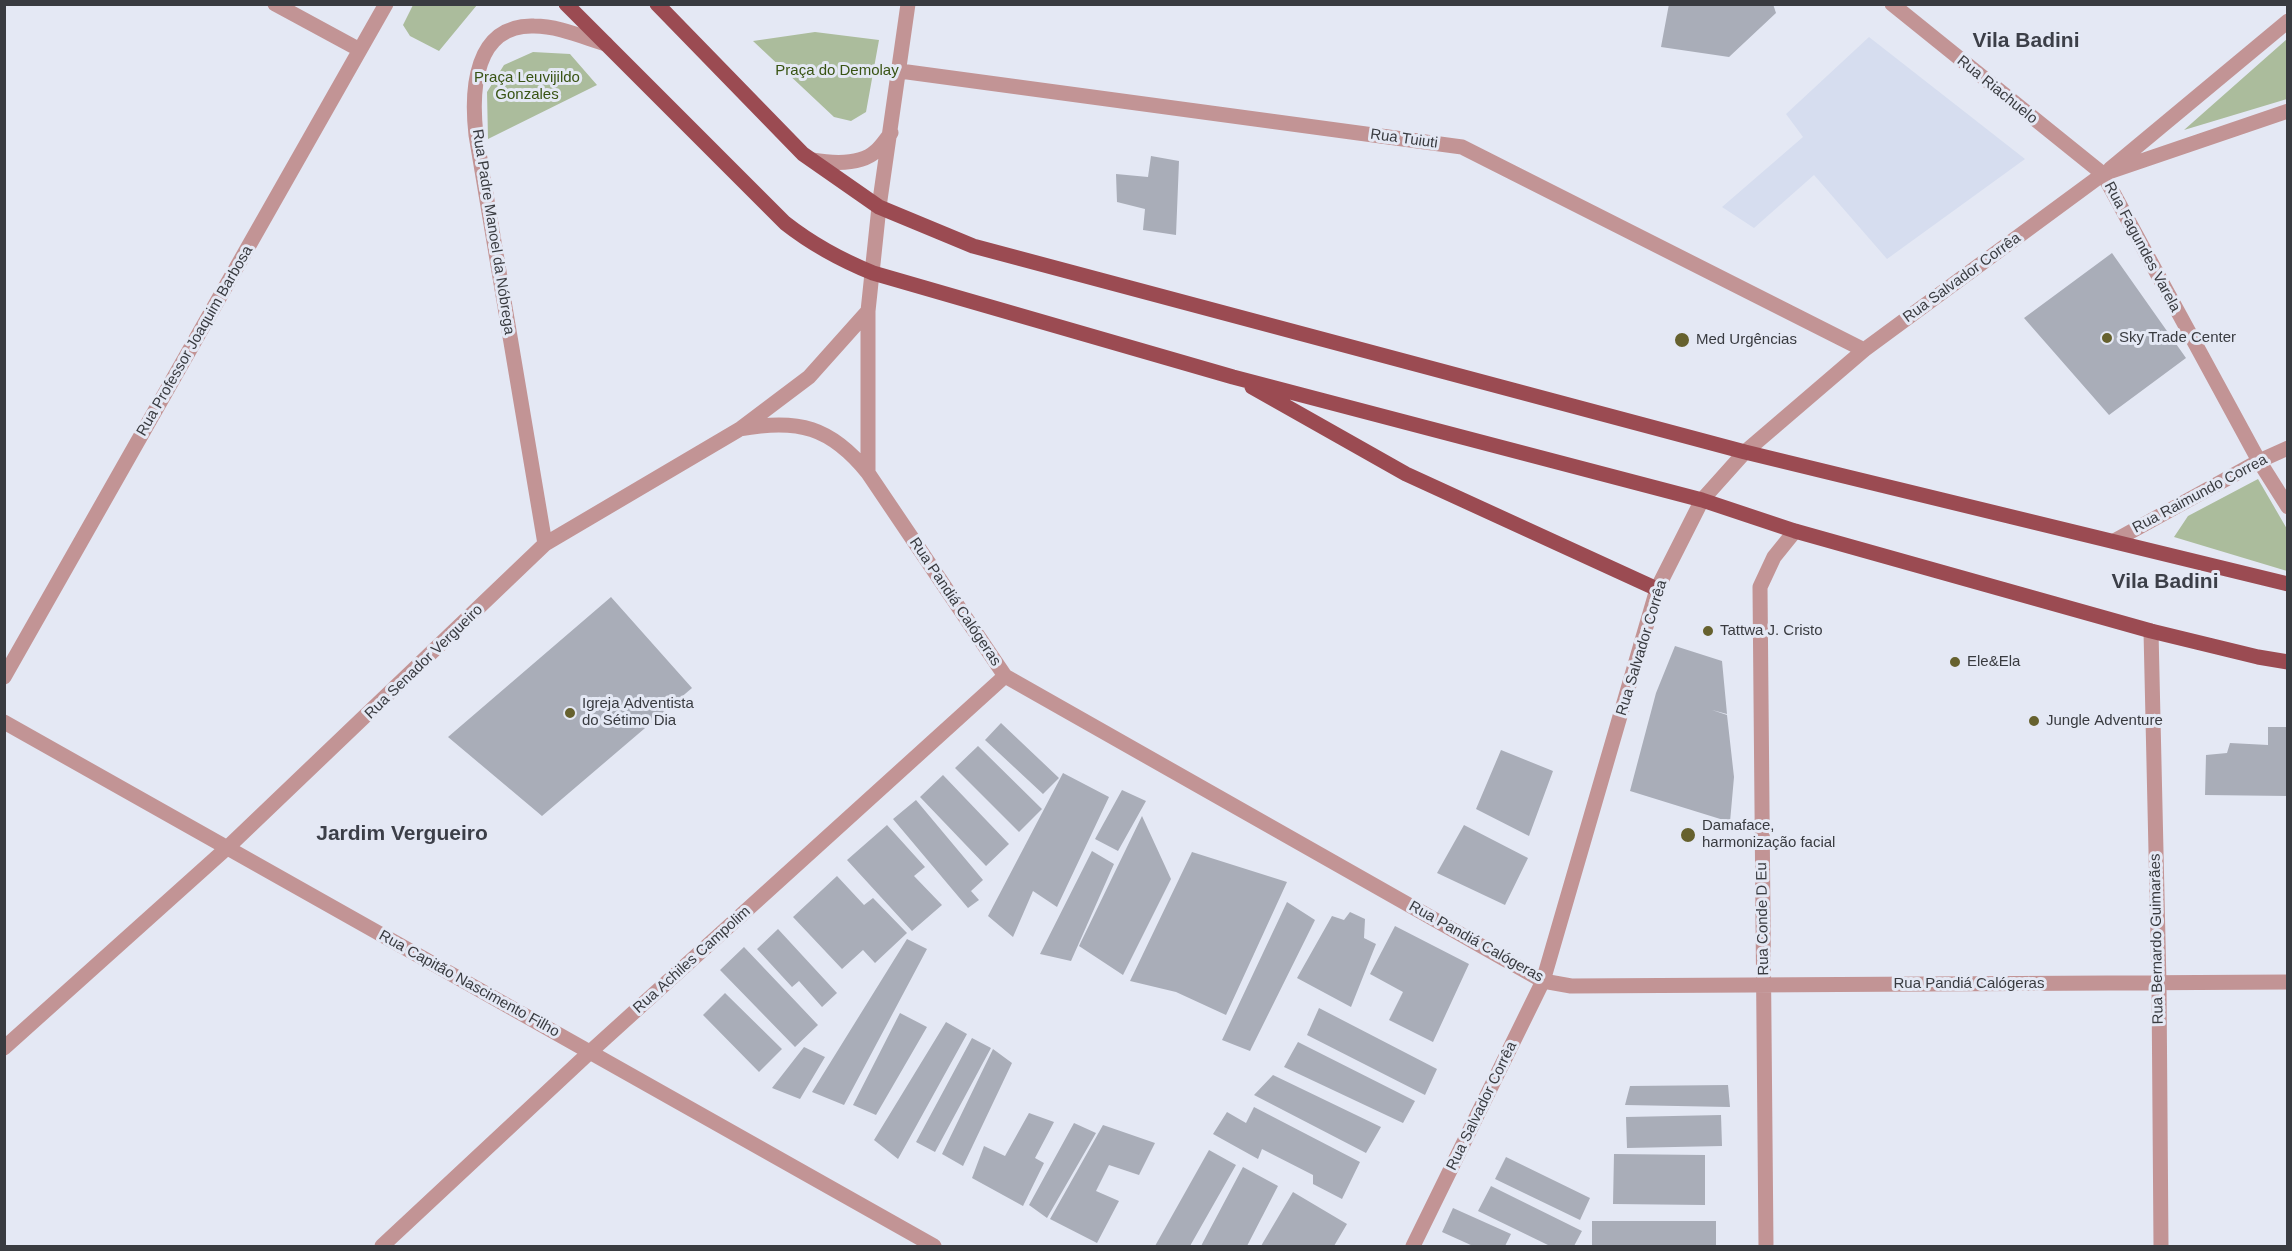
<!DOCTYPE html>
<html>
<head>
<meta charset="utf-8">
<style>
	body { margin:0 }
	#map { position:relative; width:2292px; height:1251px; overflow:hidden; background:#e4e8f4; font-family:Helvetica,sans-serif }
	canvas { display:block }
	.frame { position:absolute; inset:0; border:6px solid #393b40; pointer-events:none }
</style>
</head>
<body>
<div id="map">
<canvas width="2292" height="1251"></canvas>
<div class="frame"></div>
</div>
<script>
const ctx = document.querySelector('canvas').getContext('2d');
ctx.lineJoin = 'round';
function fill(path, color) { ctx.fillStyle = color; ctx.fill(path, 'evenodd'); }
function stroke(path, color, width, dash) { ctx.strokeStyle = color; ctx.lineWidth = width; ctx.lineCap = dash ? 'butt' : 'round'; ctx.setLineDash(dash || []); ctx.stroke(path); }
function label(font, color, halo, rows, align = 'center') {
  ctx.font = font + ' Helvetica,sans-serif'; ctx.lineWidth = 6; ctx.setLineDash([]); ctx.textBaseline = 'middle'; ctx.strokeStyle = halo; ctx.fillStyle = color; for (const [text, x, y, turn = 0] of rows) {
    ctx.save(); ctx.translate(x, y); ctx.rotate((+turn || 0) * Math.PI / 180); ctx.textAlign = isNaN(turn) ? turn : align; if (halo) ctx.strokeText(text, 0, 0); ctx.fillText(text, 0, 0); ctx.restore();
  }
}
fill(new Path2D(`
	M1869,37L2025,159L1887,259L1814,175L1754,228L1722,207L1803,137L1786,114Z`), '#d6ddef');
fill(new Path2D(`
	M413,5V4L477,5L439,51L410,36L403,25Z
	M815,32L879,40L866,112L851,121L834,117L753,41Z
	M2287,39V99L2184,130Z
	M533,52L570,54L597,85L488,139L487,92L504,65Z
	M2258,479L2287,529V571L2174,537L2188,516Z`), '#abbc9c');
fill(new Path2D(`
	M1669,4H1773L1776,13L1729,57L1661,47Z
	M1151,156L1179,161L1176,235L1143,230L1145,209L1117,202L1116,174L1148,177Z
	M2112,253L2186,358L2109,415L2024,318Z
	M611,597L692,688L542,816L448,737Z
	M1675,646L1722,661L1727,714L1712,710L1727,715L1734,777L1730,822L1630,791L1656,693Z
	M1001,723L1059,778L1043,794L985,740Z
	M2268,727H2288V796L2205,795L2206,755L2227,753L2230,743L2268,745Z
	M978,746L1042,809L1019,832L955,768Z
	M1501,750L1553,771L1529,836L1476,809Z
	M1063,773L1109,797L1057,907L1033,891L1013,937L988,916Z
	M943,775L1009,844L986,866L920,797Z
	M1122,790L1146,801L1118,851L1095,839Z
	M916,800L983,880L971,891L979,900L968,908L893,819Z
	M1142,816L1171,879L1123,975L1079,946Z
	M887,825L925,867L914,876L942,905L912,931L847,860Z
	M1464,825L1528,858L1505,905L1437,873Z
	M1092,851L1114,864L1071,961L1040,954Z
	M1192,852L1287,882L1226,1015L1176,992L1130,981Z
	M837,876L864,905L873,898L907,933L875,963L863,950L842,969L793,917Z
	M1287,902L1315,920L1250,1051L1222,1040Z
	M1350,912L1365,919L1364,938L1376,944L1351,1007L1297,978L1332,916L1344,920Z
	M1395,926L1469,964L1433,1042L1389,1020L1403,992L1370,974Z
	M778,929L837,993L822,1007L799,981L792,987L757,949Z
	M907,939L927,949L844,1105L812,1092Z
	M744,947L818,1025L795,1047L720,970Z
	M725,993L782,1049L759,1072L703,1015Z
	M1319,1008L1437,1069L1425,1095L1307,1035Z
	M900,1013L927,1027L876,1115L853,1105Z
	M946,1022L967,1034L898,1159L874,1140Z
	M972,1038L991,1048L935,1152L916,1142Z
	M1298,1042L1415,1101L1403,1123L1284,1067Z
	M804,1047L825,1057L800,1099L772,1088Z
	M993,1049L1012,1063L963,1166L942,1154Z
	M1273,1075L1381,1127L1366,1153L1254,1095Z
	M1728,1085L1730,1107L1625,1105L1630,1086Z
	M1254,1107L1360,1162L1342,1199L1313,1184V1175L1262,1149L1258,1159L1213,1134L1227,1112L1246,1123Z
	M1029,1113L1054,1122L1035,1158L1044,1163L1023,1206L972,1178L984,1146L1005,1156Z
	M1721,1115L1722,1146L1627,1148L1626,1117Z
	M1074,1123L1096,1133L1047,1218L1029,1205Z
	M1103,1125L1155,1143L1139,1175L1109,1165L1096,1191L1119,1201L1097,1243L1050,1219Z
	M1209,1150L1236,1165L1190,1246H1155Z
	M1614,1154L1705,1155V1205L1613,1204Z
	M1506,1157L1590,1198L1580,1220L1495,1179Z
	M1243,1167L1278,1186L1247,1246H1201Z
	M1491,1186L1582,1231L1574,1246H1550L1478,1211Z
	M1293,1192L1347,1224L1334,1246H1261Z
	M1453,1208L1511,1234L1505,1246H1473L1442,1232Z
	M1592,1221H1716V1246H1592Z`), '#a9adb8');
stroke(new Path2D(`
	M275,4L360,50
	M1892,4L2103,174L2259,461L2288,507
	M900,71L1462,147L1864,350
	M812,160C830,163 860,166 876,151C882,146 886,139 891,133
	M2110,169L2288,21
	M740,429C798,418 831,427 868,473L1005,676L1543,981L1571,986L2288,982
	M1745,452L1864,350L2103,174L2288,111
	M868,473V311L879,207L908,4
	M2114,541L2259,461L2288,448
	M545,544L476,135C471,91 474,24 534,26C558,26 583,37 606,44
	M2151,631L2159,984L2161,1246
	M4,677L386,4
	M4,722L934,1246
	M4,1048L228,847L545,544L740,429L809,377L868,311
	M382,1246L590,1052L1005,676
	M1766,1246L1760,587L1774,557L1795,531`), '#c29495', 15);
stroke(new Path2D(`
	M1413,1246L1543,981L1657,589L1702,500L1745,452`), '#c29495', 15);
stroke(new Path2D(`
	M566,4L785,223C813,245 841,260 873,273L1233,377L1702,500L1795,531L2151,631L2258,657L2288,662
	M657,4L803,154L879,207L973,246L1745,452L2288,584
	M1252,387L1406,474L1657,589`), '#9b4b52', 15);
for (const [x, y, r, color] of [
	[2107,338,6,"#66612e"],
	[1682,340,8,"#66612e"],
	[1708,631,6,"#66612e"],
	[1955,662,6,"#66612e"],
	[570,713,6,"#66612e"],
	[2034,721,6,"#66612e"],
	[1688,835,8,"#66612e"]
]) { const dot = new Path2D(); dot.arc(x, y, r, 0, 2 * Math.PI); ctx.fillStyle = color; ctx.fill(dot); stroke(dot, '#e4e8f4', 2); }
label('15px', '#385313', '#e4e8f4', [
	["Praça do Demolay",837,71],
	["Praça Leuvijildo",527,78],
	["Gonzales",527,95]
]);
label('15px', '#393b40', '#e4e8f4', [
	["Rua Riachuelo",1997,90,39],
	["Rua Tuiuti",1404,139,8],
	["Rua Padre Manoel da Nóbrega",493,232,81],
	["Rua Fagundes Varela",2142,247,62],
	["Rua Salvador Corrêa",1962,278,-36],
	["Rua Professor Joaquim Barbosa",195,341,-60],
	["Rua Raimundo Correa",2200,494,-28],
	["Rua Pandiá Calógeras",955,602,56],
	["Rua Salvador Corrêa",1642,648,-73],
	["Rua Senador Vergueiro",424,662,-44],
	["Rua Conde D Eu",1763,919,-91],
	["Rua Bernardo Guimarães",2157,939,-91],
	["Rua Pandiá Calógeras",1476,942,29],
	["Rua Achiles Campolim",692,960,-42],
	["Rua Capitão Nascimento Filho",469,984,29],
	["Rua Pandiá Calógeras",1969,984],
	["Rua Salvador Corrêa",1482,1106,-64]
]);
label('15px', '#393b40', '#e4e8f4', [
	["Sky Trade Center",2119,338],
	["Med Urgências",1696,340],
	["Tattwa J. Cristo",1720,631],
	["Ele&Ela",1967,662],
	["Igreja Adventista",582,704],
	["do Sétimo Dia",582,721],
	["Jungle Adventure",2046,721],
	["Damaface,",1702,826],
	["harmonização facial",1702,843]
], 'left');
label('bold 21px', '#3c3f48', '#e4e8f4', [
	["Vila Badini",2026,41],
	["Vila Badini",2165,582],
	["Jardim Vergueiro",402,834]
]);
</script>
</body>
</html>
